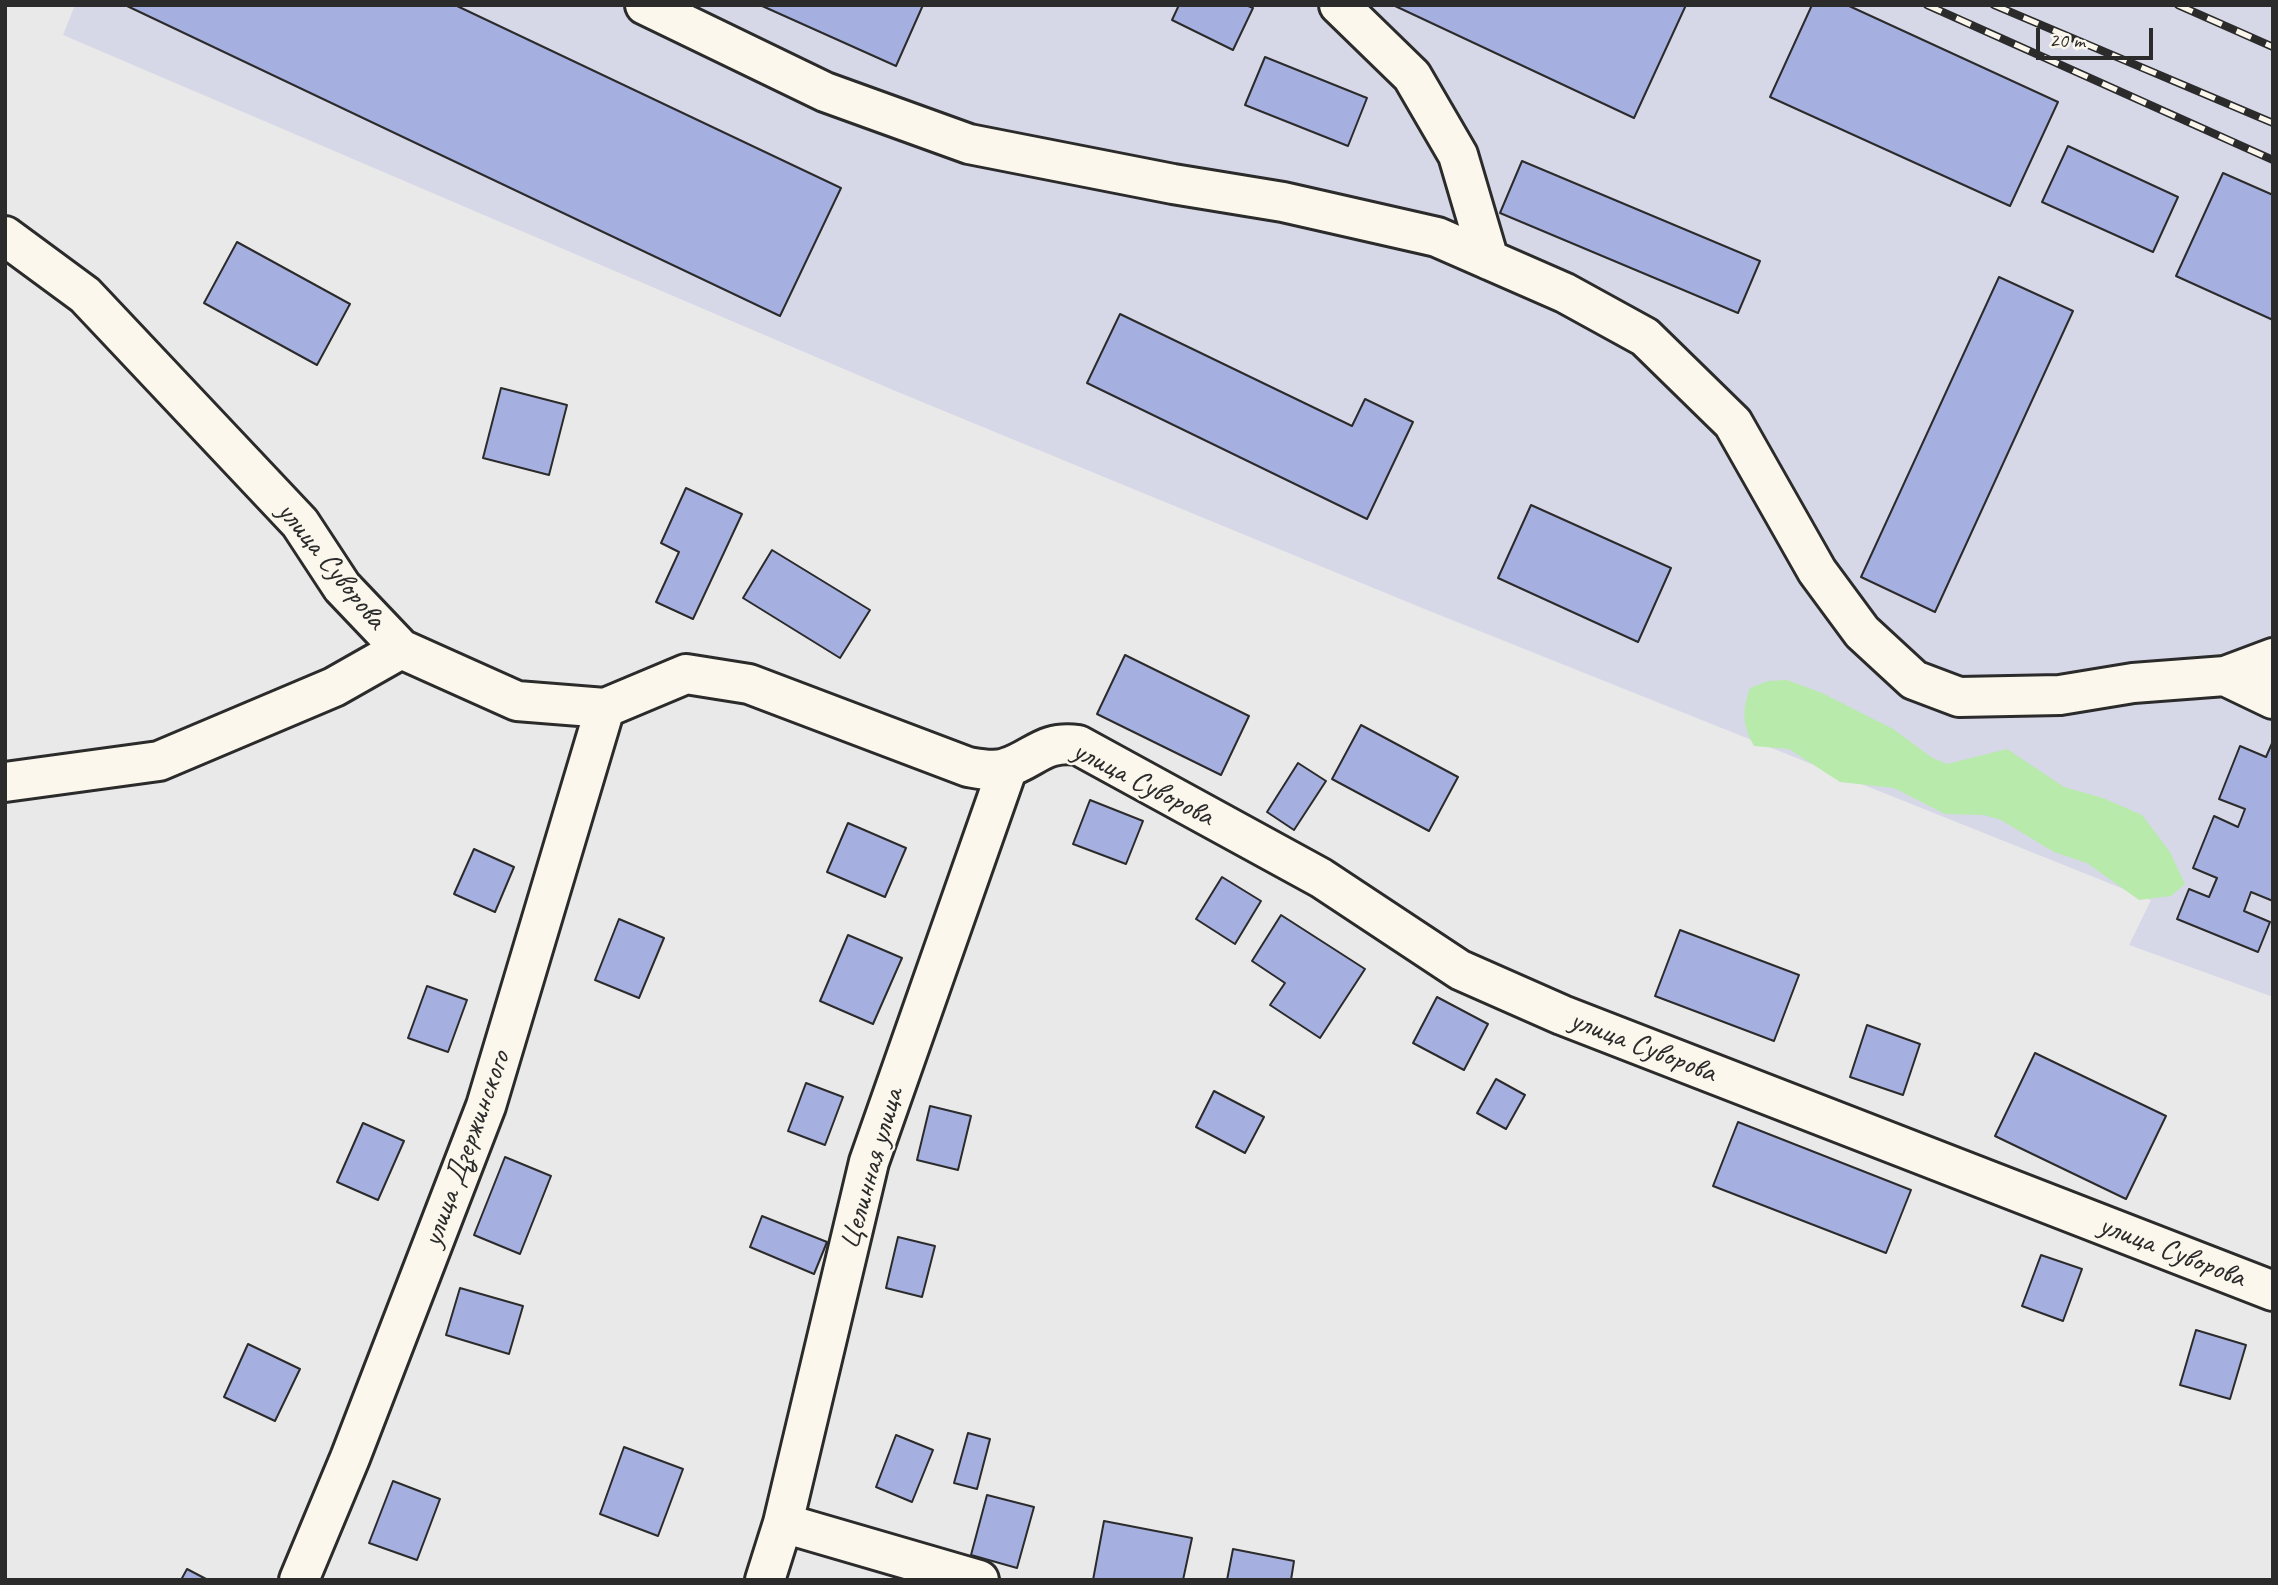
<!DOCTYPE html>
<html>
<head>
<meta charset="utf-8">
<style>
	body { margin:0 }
	#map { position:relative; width:2278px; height:1585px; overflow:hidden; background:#eae9ea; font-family:Caveat,sans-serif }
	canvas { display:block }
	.frame { position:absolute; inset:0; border:7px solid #2b2b2b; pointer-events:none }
	.scale { position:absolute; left:2036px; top:28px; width:117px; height:32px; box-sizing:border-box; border:4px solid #2b2b2b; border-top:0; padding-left:9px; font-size:21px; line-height:24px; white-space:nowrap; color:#2b2b2b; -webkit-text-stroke:5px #fbf7ec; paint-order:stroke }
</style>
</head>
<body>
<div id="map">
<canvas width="2278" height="1585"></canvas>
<div class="frame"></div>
<div class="scale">20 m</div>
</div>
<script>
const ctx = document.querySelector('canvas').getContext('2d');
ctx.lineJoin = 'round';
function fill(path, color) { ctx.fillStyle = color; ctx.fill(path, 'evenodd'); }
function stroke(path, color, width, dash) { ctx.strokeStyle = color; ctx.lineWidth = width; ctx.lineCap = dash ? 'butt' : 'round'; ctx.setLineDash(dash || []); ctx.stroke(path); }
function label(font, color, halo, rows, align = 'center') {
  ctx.font = font + ' Caveat,sans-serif'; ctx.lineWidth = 5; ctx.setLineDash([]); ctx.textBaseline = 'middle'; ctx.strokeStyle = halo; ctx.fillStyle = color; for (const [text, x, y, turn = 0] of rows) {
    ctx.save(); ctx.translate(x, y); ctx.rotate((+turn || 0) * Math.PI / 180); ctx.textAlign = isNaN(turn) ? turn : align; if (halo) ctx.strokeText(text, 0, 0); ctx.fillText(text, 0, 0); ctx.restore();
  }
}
fill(new Path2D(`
	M75,5H2273V997L2129,945L2151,900L1422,608L893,390L63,35Z`), '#d6d8e7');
fill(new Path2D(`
	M1787,680L1822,693L1893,729L1931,757L1947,764L2007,749L2064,787L2103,798L2142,815L2170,852L2185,884L2171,896L2139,900L2087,863L2054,852L2001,820L1984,815L1945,814L1894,788L1840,782L1789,749L1754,746C1742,724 1742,711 1750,688L1768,681Z`), '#b8eaab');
const building = new Path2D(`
	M125,5H455L841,188L780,316Z
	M760,5H923L896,66Z
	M1179,5H1246L1253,8L1233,50L1172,20Z
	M1393,5H1686L1634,118Z
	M1812,5H1847L2058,102L2010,206L1770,97Z
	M1265,57L1367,98L1348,146L1245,105Z
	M2068,146L2178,197L2153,252L2042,202Z
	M1522,161L1760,261L1738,313L1500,213Z
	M2223,173L2273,195V320L2176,276Z
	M237,242L350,304L317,365L204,303Z
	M1999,277L2073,311L1935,612L1861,577Z
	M1120,314L1352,426L1365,399L1413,422L1367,519L1087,383Z
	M501,388L567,405L549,475L483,458Z
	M686,488L742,514L693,619L656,602L679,552L661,543Z
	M1531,505L1671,568L1638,642L1498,578Z
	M772,550L870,610L840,658L743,598Z
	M1125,655L1249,716L1221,775L1097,714Z
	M1361,725L1458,777L1429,831L1332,779Z
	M2273,741V901L2251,892L2244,911L2270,922L2258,952L2177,919L2189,889L2209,897L2217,878L2193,868L2214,816L2238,827L2245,809L2219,799L2240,746L2266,757Z
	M1298,763L1326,781L1294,830L1267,812Z
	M1090,800L1143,821L1126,864L1073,844Z
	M848,823L906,848L885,897L827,872Z
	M474,849L514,867L495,912L454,894Z
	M1222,877L1261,901L1235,944L1196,919Z
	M1281,915L1365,969L1320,1038L1270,1005L1285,983L1252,961Z
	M619,919L664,938L639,998L595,980Z
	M1680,930L1799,975L1774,1041L1655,996Z
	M848,935L902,958L873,1024L820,1001Z
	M427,986L467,1000L448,1052L408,1038Z
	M1437,997L1488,1024L1464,1070L1413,1043Z
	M1867,1025L1920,1044L1903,1095L1850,1077Z
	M2035,1053L2166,1116L2126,1199L1995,1136Z
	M1496,1079L1525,1095L1506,1129L1477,1113Z
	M806,1083L843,1097L825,1145L788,1131Z
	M1214,1091L1264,1117L1245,1153L1196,1127Z
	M930,1106L971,1116L958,1170L917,1160Z
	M1738,1122L1911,1190L1886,1253L1713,1186Z
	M363,1123L404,1141L378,1200L337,1182Z
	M505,1157L551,1176L520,1254L474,1235Z
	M762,1216L827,1242L814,1274L750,1247Z
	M898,1237L935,1246L922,1297L886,1288Z
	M2041,1255L2082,1269L2063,1321L2022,1306Z
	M460,1288L523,1306L509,1354L446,1335Z
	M2196,1330L2246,1345L2230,1399L2180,1385Z
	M248,1344L300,1369L275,1421L224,1397Z
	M968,1433L990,1439L977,1489L954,1483Z
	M896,1435L933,1450L912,1502L876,1487Z
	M624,1447L683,1469L658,1536L600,1514Z
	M393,1481L440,1499L417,1560L369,1543Z
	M987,1495L1034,1507L1017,1568L971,1555Z
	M1104,1521L1192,1538L1183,1580H1093Z
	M1233,1549L1294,1561L1291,1580H1227Z
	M187,1569L208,1580H181Z`);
fill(building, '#a6b0e0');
stroke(building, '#2b2b2b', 2);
const minor = new Path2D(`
	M645,5L825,92L969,144L1173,184L1283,202L1437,237L1565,293L1645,337L1733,423L1817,571L1862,632L1914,680L1959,697L2060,695L2133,683L2225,676L2273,699
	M1339,5L1412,76L1458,155L1489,260
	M5,236L85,295L300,523L342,587L401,649L517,701L605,708L686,674L749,684L968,767C980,769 993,772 1006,768C1034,759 1044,740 1078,745L1321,878L1460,970L1562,1015L2273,1291
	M2225,676L2273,658
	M5,782L159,761L334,687L401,649
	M783,1523L979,1580
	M299,1580L350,1458L486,1106L605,708
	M765,1580L783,1523L869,1162L1008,767`);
stroke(minor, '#2b2b2b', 44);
stroke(minor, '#fbf7ec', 38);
const rail = new Path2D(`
	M1927,5L2273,160
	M1994,5L2273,123
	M2178,5L2273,47`);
stroke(rail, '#2b2b2b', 8);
stroke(rail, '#fbf7ec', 5, [16]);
label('30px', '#2b2b2b', '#fbf7ec', [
	["улица Суворова",331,566,51],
	["улица Суворова",1143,784,27],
	["улица Суворова",1643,1047,21],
	["улица Дзержинского",467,1149,-70],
	["Целинная улица",872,1169,-74],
	["улица Суворова",2172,1252,21]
]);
</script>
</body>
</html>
